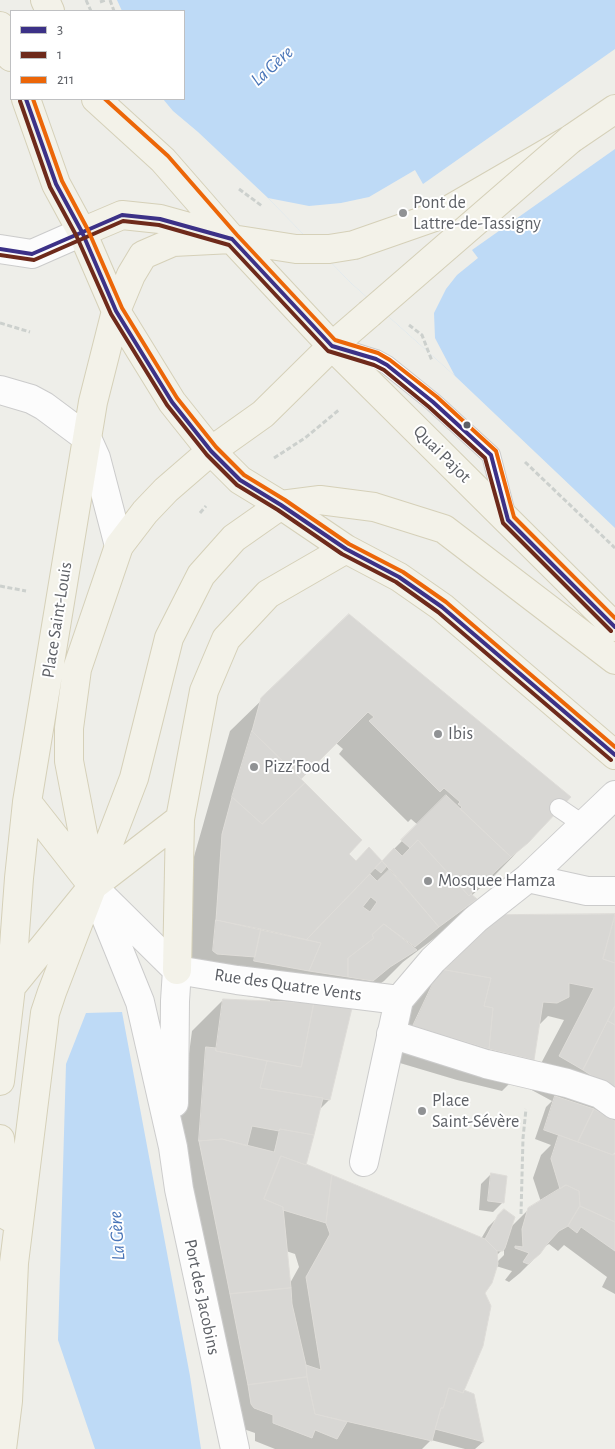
<!DOCTYPE html>
<html>
<head>
<meta charset="utf-8">
<style>
	body { margin:0 }
	#map { position:relative; width:615px; height:1449px; overflow:hidden; background:#eeeee9; font-family:"Alegreya Sans",sans-serif }
	canvas { display:block }
	.legend { position:absolute; left:10px; top:10px; width:175px; height:90px; box-sizing:border-box; background:#fff; border:1px solid #bfc0c2; margin:0; padding:6px 9px; list-style:none; font-size:15px; color:#5e6167 }
	.legend li { display:flex; align-items:center; gap:10px; height:25px }
	.legend b { width:25px; border:1px solid #bfc0c2 }
</style>
</head>
<body>
<div id="map">
<canvas width="615" height="1449"></canvas>
<ul class="legend">
<li><b style="height:6px;background:#3c3187"></b>3</li>
<li><b style="height:6px;background:#6e2a1b"></b>1</li>
<li><b style="height:6px;background:#ec6608"></b>211</li>
</ul>
</div>
<script>
const ctx = document.querySelector('canvas').getContext('2d');
ctx.lineJoin = 'round';
function fill(path, color) { ctx.fillStyle = color; ctx.fill(path, 'evenodd'); }
function stroke(path, color, width, dash) { ctx.strokeStyle = color; ctx.lineWidth = width; ctx.lineCap = dash ? 'butt' : 'round'; ctx.setLineDash(dash || []); ctx.stroke(path); }
function label(font, color, halo, rows, align = 'center') {
  ctx.font = font + ' "Alegreya Sans",sans-serif'; ctx.lineWidth = 4; ctx.setLineDash([]); ctx.textBaseline = 'middle'; ctx.strokeStyle = halo; ctx.fillStyle = color; for (const [text, x, y, turn = 0] of rows) {
    ctx.save(); ctx.translate(x, y); ctx.rotate((+turn || 0) * Math.PI / 180); ctx.textAlign = isNaN(turn) ? turn : align; if (halo) ctx.strokeText(text, 0, 0); ctx.fillText(text, 0, 0); ctx.restore();
  }
}
fill(new Path2D(`
	M117,0H615V528L455,376L351,283L268,198L198,132L173,111L163,99H184V11H122Z
	M122,1012L190,1376L201,1449H95L58,1340L66,1064L86,1013Z`), '#bedaf6');
fill(new Path2D(`
	M615,49V149L472,250L478,258L457,275L446,289L434,313L435,338L455,376L351,283L268,198L309,206L341,203L369,197L415,170L423,184Z`), '#eeeee9');
fill(new Path2D(`
	M349,615L527,842L495,875L471,896L475,900L444,931L403,962L384,981L348,1006L329,1100L319,1110L305,1164L481,1239L488,1227L504,1211L510,1228L529,1209L541,1202L533,1178L541,1155L551,1145L535,1139L546,1107L552,1101L528,1088L564,1020L548,1016L538,1026L534,1059L502,1091L457,1080L383,1058L409,1002L499,917L615,915V1148L609,1159L615,1155V1294L602,1287L607,1277L564,1245L558,1251L549,1244L544,1247L539,1254L520,1273L509,1282L505,1280L512,1271L496,1266L483,1293L463,1391L473,1395L483,1442L475,1449H465L431,1440L422,1449H275L255,1441V1433L235,1426L168,1172L187,1069L192,1031L223,1000L270,1002V1000L224,992L225,988L185,985L191,867L230,731ZM336,743L343,749L339,754L408,822L411,819L418,825L381,862H356L348,854L299,779ZM504,1248V1255L497,1262L496,1256ZM286,1251L295,1254L299,1267L289,1285ZM309,1380L317,1420H315Z
	M491,1174L503,1202L493,1212L479,1210L481,1184Z`), '#0003');
const building = new Path2D(`
	M349,614L571,797L528,843L511,857L460,809L462,807L458,804L460,802L444,788L440,792L369,721L374,717L368,712L301,779L252,731L261,698Z
	M252,731L305,783L262,824L232,797Z
	M305,783L362,840L349,854L356,861L369,847L382,861L306,940L216,920L222,834L232,797L262,824Z
	M446,795L511,857L469,896L418,840L410,848L401,840Z
	M418,840L469,896L471,894L477,899L439,927L382,861L394,848L402,856Z
	M382,861L387,866L381,873L375,868Z
	M390,869L439,927L415,947L384,924L372,935L374,938L348,958V977L309,971L321,943L306,940L370,874L377,881ZM371,897L377,902L370,912L363,907Z
	M615,914L603,959L615,963V1006L583,1070L559,1056L594,988L569,983V997L557,1003L543,1002L534,1060L489,1049L493,1008L484,1006L491,978L440,969L498,915Z
	M615,917V963L603,959Z
	M216,920L261,929L255,957L217,954L213,951Z
	M384,924L417,950L390,967L373,981L348,977V958L374,938L372,935Z
	M261,929L321,943L309,971L254,961Z
	M440,969L491,978L484,1006L493,1008L489,1049L413,1026Z
	M223,999L314,1003L301,1067L216,1051Z
	M314,1003L352,1008L330,1100L323,1099V1098L260,1088L267,1061L301,1067Z
	M615,1006V1025L608,1021Z
	M608,1021L615,1025V1091L583,1070Z
	M206,1047L216,1048V1051L267,1061L260,1088L323,1098L314,1135L280,1129L279,1131L252,1126L247,1146L222,1139L199,1141Z
	M555,1096L594,1109L578,1142L544,1130Z
	M594,1109L615,1121V1152L613,1155L578,1142Z
	M280,1129L314,1135L306,1165L281,1156L264,1199L283,1207L291,1288L230,1294L199,1141L222,1139L274,1152Z
	M559,1135L613,1155L615,1154V1222L580,1206L579,1191L566,1185L560,1189L551,1159Z
	M281,1156L306,1165V1164L332,1175L326,1223L283,1210V1207L264,1199Z
	M491,1173L507,1176L504,1203L488,1201Z
	M332,1175L485,1239L497,1251L498,1264L492,1283L485,1293L491,1306L483,1346L463,1393L449,1388L443,1408H441L432,1441L315,1414L307,1377L306,1365L321,1370L306,1277L330,1234L326,1223Z
	M566,1185L579,1191L580,1206L568,1226L559,1231L548,1243L540,1254L528,1264L523,1262L529,1253L515,1248V1246L523,1247L522,1229L528,1208Z
	M580,1206L615,1222V1251L581,1227L577,1233L568,1226Z
	M504,1209L515,1217L505,1248L503,1251H497L485,1239L498,1215Z
	M291,1288L292,1304L306,1365L307,1377L248,1385L230,1294Z
	M307,1377L315,1414L347,1422L337,1439L315,1430L312,1438L273,1423V1415L254,1408L251,1404L248,1385Z
	M449,1388L463,1393L464,1390L474,1394L484,1442L435,1429L441,1408H443Z`);
fill(building, '#d8d7d4');
stroke(building, '#dedcd8', 1);
const lane = new Path2D(`
	M338,347L376,359L387,365L433,402L491,455L507,517
	M559,808L584,825`);
const street = new Path2D(`
	M0,249L32,254L82,232
	M0,390L31,399L44,406L87,438L96,458L119,546
	M528,878L587,891H615
	M177,970L237,980L399,1000
	M391,1034L486,1064L567,1083L600,1094L615,1105
	M364,1162L399,1000L433,960L476,919L528,878L615,795`);
const secondary = new Path2D(`
	M93,886L140,1002L173,1147L179,1189L235,1449
	M101,895L177,970L175,1001L174,1103`);
const primary = new Path2D(`
	M45,0L50,11
	M0,26L11,57
	M26,99L56,184L82,232L116,311L172,402L211,451L240,480L281,505L346,549L399,577L442,607L615,755
	M96,99L163,160L232,239L332,346L615,627
	M82,232L122,215L160,219L232,239L296,249H329L354,245L440,215L571,139L615,109
	M27,802L89,881
	M93,886L69,761V728L77,669L119,546L145,512L166,490L211,451L263,414L332,346L369,314
	M177,970L180,819L204,691L226,639L268,594L346,549
	M11,987L93,886L180,819
	M0,1081L11,987L19,878L27,802L93,402L116,311L131,275L143,255L173,242L232,239
	M0,1139L9,1217
	M2,1449L8,1401L14,1263L45,1013L52,992L134,778L169,638L201,575L234,538L281,505L320,500L374,507L444,529L615,660`);
stroke(lane, '#cbcbcb', 20);
stroke(street, '#cbcbcb', 30);
stroke(secondary, '#ccc', 30);
stroke(primary, '#d5d0b8', 30);
stroke(new Path2D(`
	M86,0L91,11
	M110,0L114,11
	M100,2L106,0
	M239,189L262,206
	M0,323L30,332
	M409,325L422,335L432,361
	M274,458L305,438L340,409
	M525,462L615,548
	M200,513L206,506
	M0,586L26,591
	M521,1214L523,1138L526,1109`), '#ccd0cd', 3, [5, 2.5]);
stroke(lane, '#fcfcfc', 18);
stroke(street, '#fcfcfc', 28);
stroke(secondary, '#fcfcfc', 28);
stroke(primary, '#f3f2e9', 28);
const primaryBridge = new Path2D(`
	M369,314L571,139`);
stroke(primaryBridge, '#d5d0b8', 30, []);
stroke(primaryBridge, '#f3f2e9', 28);
stroke(new Path2D(`
	M26,99L56,184L82,232L116,311L172,402L211,451L240,480L281,505L346,549L399,577L442,607L615,755
	M0,249L32,254L122,215L160,219L232,239L332,346L376,359L387,365L433,402L491,455L508,520L615,627`), '#3c3187', 4);
stroke(new Path2D(`
	M20,101L50,187L76,235L111,314L167,405L207,455L237,485L278,510L342,554L396,582L438,612L611,760
	M0,255L34,260L123,221L159,225L229,245L328,351L374,365L384,370L429,407L485,458L503,523L611,631`), '#6e2a1b', 4);
stroke(new Path2D(`
	M33,99L62,181L88,230L122,308L177,398L216,447L244,475L285,500L349,544L403,572L446,602L615,747
	M105,99L168,156L237,235L335,340L378,353L390,360L437,397L496,451L514,517L615,618`), '#ec6608', 4);
for (const [x, y, r, color] of [
	[403,213,5,"#909294"],
	[467,425,4.5,"#5e6167"],
	[438,734,5,"#909294"],
	[254,767,5,"#909294"],
	[428,881,5,"#909294"],
	[422,1111,5,"#909294"]
]) { const dot = new Path2D(); dot.arc(x, y, r, 0, 2 * Math.PI); ctx.fillStyle = color; ctx.fill(dot); stroke(dot, '#fff', 2); }
label('18px', '#5e6167', '#fff', [
	["Pont de",413,203],
	["Lattre-de-Tassigny",413,224],
	["Ibis",448,734],
	["Pizz'Food",264,767],
	["Mosquee Hamza",438,881],
	["Place",432,1101],
	["Saint-Sévère",432,1122]
], 'left');
label('18px', '#5e6167', '#fff', [
	["Quai Pajot",442,454,45],
	["Place Saint-Louis",57,620,-81],
	["Rue des Quatre Vents",288,985,8],
	["Port des Jacobins",202,1297,78]
]);
label('italic 19px', '#4975b8', '#fff', [
	["La Gère",272,66,-42],
	["La Gère",117,1236,-94]
]);
</script>
</body>
</html>
